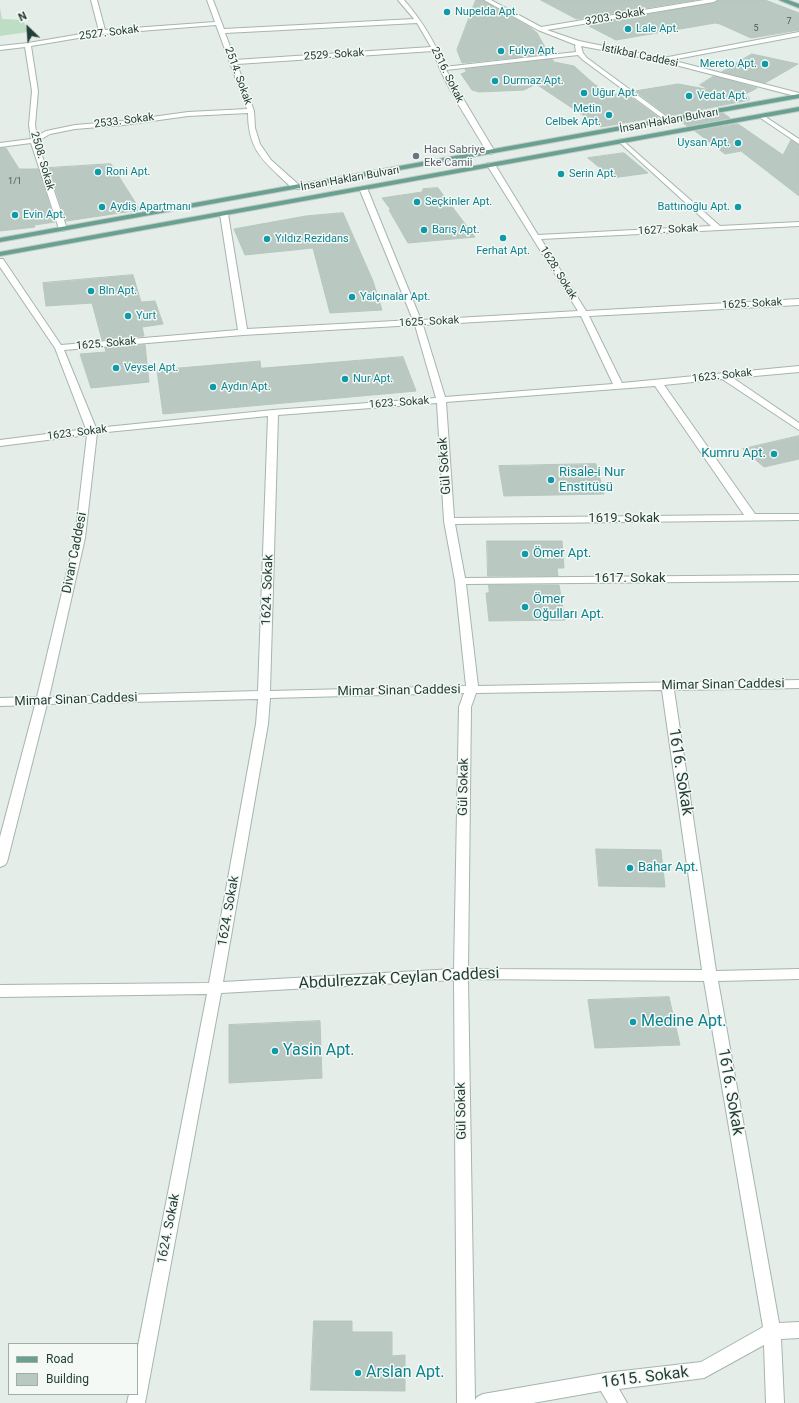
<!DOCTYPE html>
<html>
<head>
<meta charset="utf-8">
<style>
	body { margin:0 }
	#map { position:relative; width:799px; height:1403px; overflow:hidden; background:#e4ede8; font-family:Roboto,sans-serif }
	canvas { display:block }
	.legend { position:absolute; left:8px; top:1343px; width:130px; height:52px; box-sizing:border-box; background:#f4f9f6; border:1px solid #a0aea9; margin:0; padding:5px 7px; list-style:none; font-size:12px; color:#233e36 }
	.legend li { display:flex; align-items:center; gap:8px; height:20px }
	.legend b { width:20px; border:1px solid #a0aea9 }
	.north { position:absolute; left:8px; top:8px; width:40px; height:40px; -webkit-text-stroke:3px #f4f9f6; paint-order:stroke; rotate:335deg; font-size:11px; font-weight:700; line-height:16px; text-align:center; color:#233e36 }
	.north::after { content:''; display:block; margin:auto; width:14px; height:18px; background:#233e36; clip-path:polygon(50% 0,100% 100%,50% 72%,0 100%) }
</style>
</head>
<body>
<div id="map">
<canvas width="799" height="1403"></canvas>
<ul class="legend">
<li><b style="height:5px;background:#69a190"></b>Road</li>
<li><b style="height:11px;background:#b9c8c1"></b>Building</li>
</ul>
<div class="north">N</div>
</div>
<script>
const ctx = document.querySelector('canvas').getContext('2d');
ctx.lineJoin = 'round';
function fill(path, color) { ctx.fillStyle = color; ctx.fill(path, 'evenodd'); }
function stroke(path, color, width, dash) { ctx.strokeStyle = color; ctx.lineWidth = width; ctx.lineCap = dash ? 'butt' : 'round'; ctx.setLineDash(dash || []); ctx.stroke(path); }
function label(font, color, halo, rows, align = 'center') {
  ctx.font = font + ' Roboto,sans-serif'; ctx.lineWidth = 3; ctx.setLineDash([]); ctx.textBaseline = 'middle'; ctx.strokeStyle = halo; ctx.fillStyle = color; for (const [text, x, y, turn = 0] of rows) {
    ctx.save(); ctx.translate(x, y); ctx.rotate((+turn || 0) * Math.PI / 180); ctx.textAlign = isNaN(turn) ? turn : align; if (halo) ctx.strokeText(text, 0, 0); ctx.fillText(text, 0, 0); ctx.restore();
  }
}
fill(new Path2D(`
	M0,8L2,19L23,20L28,32L0,36Z`), '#bdddc4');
const building = new Path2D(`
	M476,0H483L531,28L537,33L549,54L462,63L457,50Z
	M541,0H695L577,19Z
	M718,0H765L799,13V30L751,38L720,24L715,23L616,40L587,25L714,3Z
	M752,54L798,64L765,83L722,72Z
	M552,59L554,62L574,66L594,84L610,95L625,93L658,117L601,127L536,84L524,90L479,92L472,90L461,74L466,72L465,69Z
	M714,76L757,88L742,96L749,97V100L673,115H667L635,91L678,84L711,90L700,85Z
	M723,113L730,118L687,126L681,121Z
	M738,124L783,155L791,140L799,145V196L741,151L725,154L695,131Z
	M0,148H6L19,169H38L55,222L34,225L35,227L0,231Z
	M624,153L648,173L612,178L588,158Z
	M111,164L140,210L66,221L48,168Z
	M438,188L475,237L408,243L389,210H391L382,198L422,192L423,189Z
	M343,213L373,281L382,310L330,313L313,248L245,255L234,229L306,216Z
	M133,275L141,302L155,301L163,324L142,327L144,336L102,340L92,303L46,306L43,283Z
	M145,345L149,382L91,388L80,354L106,352L105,348Z
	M403,357L416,391L163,414L157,370L260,361L261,368Z
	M799,436V459L764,467L743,449Z
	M596,464L604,494L504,496L499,466Z
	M487,541H562L564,568H557L558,576H488Z
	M489,585H559L565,620L489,621L486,593H489Z
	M596,849L661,850L665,887L599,886Z
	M669,997L680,1045L595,1048L588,1000Z
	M320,1021L322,1078L229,1083V1025Z
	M314,1321H352V1332H392V1356L405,1355V1391L311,1390Z`);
fill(building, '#b9c8c1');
stroke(building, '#b6c6bf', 1);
const minor = new Path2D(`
	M91,0H97L105,30L215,22L207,0H213L224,29L414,19L398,0H404C422,21 435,41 444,67L576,52L575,46L576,45L538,30L484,0H491L541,27L704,0H717L714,2L547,30L579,41L663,58L799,32V36L671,60L799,93V97L660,61L581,46L583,53L587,58L670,119V121H666L583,60L578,55L446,70L495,152L491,154L487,152C468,119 445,87 433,51L237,64L254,111L255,128L260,144L271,160L299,185V189H293C267,163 248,154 248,113L188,116L123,125L75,129L50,134L38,141L40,150L67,229L63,231L59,229L31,143L0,147V143L31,139L29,125L32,91L25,47L0,50V46L28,43L99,31ZM417,23L431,47L235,60L225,33ZM216,25L247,109L188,112L123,121L75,125L46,131L37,136L35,125L38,91L31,46L102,34Z
	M761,114L799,139V144L759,117V115Z
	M621,139L720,226L799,222V226L541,239L586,311L799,299V305L589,316L622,383L799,366V372L733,378L799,423V430L722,379L664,385L755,514H799V520L455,524L465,578L799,575V581L466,584L478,686L799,680V688L674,690L716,971L799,969V979L718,981L779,1323L799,1322V1338L781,1339L784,1403H766L764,1345L704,1378L619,1389L627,1403H608L601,1391L533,1403H457L454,980L221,993L145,1403H127L129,1394H137V1351L207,994L0,997V985L209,983L256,724L258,699L47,704L7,862L5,865L0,867V837L35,705L0,706V698L37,697L75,538L87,435L0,446V440L86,429L55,348L0,267V259H3L61,345L238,330L220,214L224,212L228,214L247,329L413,320L359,188L363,186L367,188L421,320L578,311L487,165L488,163H494L538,235L711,226L619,142V140ZM581,316L613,384L445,397L423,325ZM415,325L436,398L273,410L96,428L64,350L243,335ZM655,386L744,515L454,518L446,402ZM437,403L444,521L455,581L466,686L270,691L278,415ZM268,416L258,691L49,697L85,538L97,433ZM662,690L702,970L468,969L471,707L476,693ZM464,693L459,707L454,969L223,982L268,724L270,698ZM468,979L704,981L763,1327L701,1362L605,1373L483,1394L477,1397L475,1400Z`);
const major = new Path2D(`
	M779,0H788L799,4V8Z
	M799,94V98L0,242V238Z
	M799,107V111L0,256V252Z`);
stroke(minor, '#a6b5af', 2);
stroke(major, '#c1c9c7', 2);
fill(minor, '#fff');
fill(major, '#69a190');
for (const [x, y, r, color] of [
	[447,12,4,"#0f9aa8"],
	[628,29,4,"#0f9aa8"],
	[501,51,4,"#0f9aa8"],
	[765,64,4,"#0f9aa8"],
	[495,81,4,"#0f9aa8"],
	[584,93,4,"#0f9aa8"],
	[689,96,4,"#0f9aa8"],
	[609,115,4,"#0f9aa8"],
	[738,143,4,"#0f9aa8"],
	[416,156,4,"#6b7280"],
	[98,172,4,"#0f9aa8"],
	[561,174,4,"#0f9aa8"],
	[417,202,4,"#0f9aa8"],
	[102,207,4,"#0f9aa8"],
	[738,207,4,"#0f9aa8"],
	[15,215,4,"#0f9aa8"],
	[424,230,4,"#0f9aa8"],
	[503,238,4,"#0f9aa8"],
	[267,239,4,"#0f9aa8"],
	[91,291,4,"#0f9aa8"],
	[352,297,4,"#0f9aa8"],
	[128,316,4,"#0f9aa8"],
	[116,368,4,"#0f9aa8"],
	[345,379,4,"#0f9aa8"],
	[213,387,4,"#0f9aa8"],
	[774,454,4,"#0f9aa8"],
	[551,480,4,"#0f9aa8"],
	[525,554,4,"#0f9aa8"],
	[525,607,4,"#0f9aa8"],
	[630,868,4,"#0f9aa8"],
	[633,1022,4,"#0f9aa8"],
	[275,1051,4,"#0f9aa8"],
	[358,1373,4,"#0f9aa8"]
]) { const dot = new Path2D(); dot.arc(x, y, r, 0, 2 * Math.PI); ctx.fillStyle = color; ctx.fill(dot); stroke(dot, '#f4f9f6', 1.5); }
label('9px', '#486059', null, [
	["7",789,22],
	["5",756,29],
	["1/1",15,182]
]);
label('11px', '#0d838f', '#f4f9f6', [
	["Nupelda Apt.",455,12],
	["Lale Apt.",636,29],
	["Fulya Apt.",509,51],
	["Mereto Apt.",757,64,"right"],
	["Durmaz Apt.",503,81],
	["Uğur Apt.",592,93],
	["Vedat Apt.",697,96],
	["Metin",601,109,"right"],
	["Celbek Apt.",601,122,"right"],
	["Uysan Apt.",730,143,"right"],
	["Roni Apt.",106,172],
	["Serin Apt.",569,174],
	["Seçkinler Apt.",425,202],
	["Aydiş Apartmanı",110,207],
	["Battınoğlu Apt.",730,207,"right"],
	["Evin Apt.",23,215],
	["Barış Apt.",432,230],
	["Yıldız Rezidans",275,239],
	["Ferhat Apt.",503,251,"center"],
	["Bln Apt.",99,291],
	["Yalçınalar Apt.",360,297],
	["Yurt",136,316],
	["Veysel Apt.",124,368],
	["Nur Apt.",353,379],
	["Aydın Apt.",221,387]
], 'left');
label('11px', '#233e36', '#f4f9f6', [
	["3203. Sokak",615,17,-10],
	["2527. Sokak",109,33,-7],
	["2529. Sokak",334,55,-4],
	["İstikbal Caddesi",640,56,12],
	["2516. Sokak",447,75,64],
	["2514. Sokak",238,76,70],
	["2533. Sokak",124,121,-7],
	["İnsan Hakları Bulvarı",669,121,-10],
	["2508. Sokak",42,161,74],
	["İnsan Hakları Bulvarı",350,179,-10],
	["1627. Sokak",668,230,-3],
	["1628. Sokak",558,273,58],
	["1625. Sokak",752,304,-3],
	["1625. Sokak",429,322,-3],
	["1625. Sokak",106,344,-5],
	["1623. Sokak",722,376,-6],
	["1623. Sokak",399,403,-4],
	["1623. Sokak",77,433,-7]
]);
label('11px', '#5b616d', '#f4f9f6', [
	["Hacı Sabriye",424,150],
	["Eke Camii",424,163]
], 'left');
label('13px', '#0d838f', '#f4f9f6', [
	["Kumru Apt.",766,454,"right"],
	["Risale-i Nur",559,473],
	["Enstitüsü",559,488],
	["Ömer Apt.",533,554],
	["Ömer",533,600],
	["Oğulları Apt.",533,615],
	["Bahar Apt.",638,868]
], 'left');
label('13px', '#233e36', '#f4f9f6', [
	["Gül Sokak",445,466,-94],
	["1619. Sokak",624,519],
	["Divan Caddesi",75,553,-79],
	["1617. Sokak",630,579],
	["1624. Sokak",268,590,-88],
	["Mimar Sinan Caddesi",723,685,-1],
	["Mimar Sinan Caddesi",399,691,-1],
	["Mimar Sinan Caddesi",76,700,-2],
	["Gül Sokak",464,787,-89],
	["1624. Sokak",229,911,-80],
	["Gül Sokak",462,1111,-91],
	["1624. Sokak",169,1229,-79]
]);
label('16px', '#233e36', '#f4f9f6', [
	["1616. Sokak",680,772,81],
	["Abdulrezzak Ceylan Caddesi",399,979,-3],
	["1616. Sokak",730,1092,80],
	["1615. Sokak",645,1378,-7]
]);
label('16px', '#0d838f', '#f4f9f6', [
	["Medine Apt.",641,1022],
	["Yasin Apt.",283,1051],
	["Arslan Apt.",366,1373]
], 'left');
</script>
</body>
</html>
